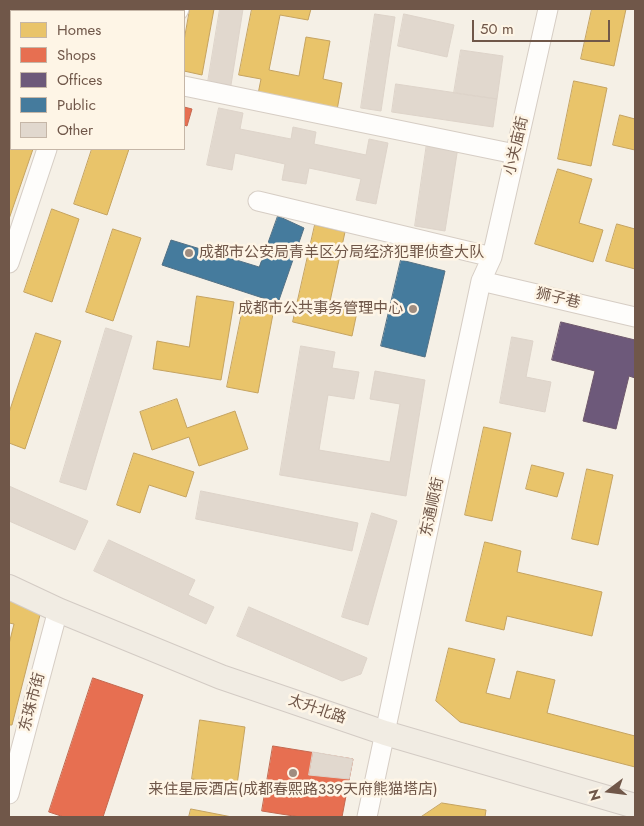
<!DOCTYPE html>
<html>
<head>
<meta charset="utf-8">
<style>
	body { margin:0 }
	#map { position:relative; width:644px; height:826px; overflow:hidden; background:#f5f0e6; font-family:Jost,sans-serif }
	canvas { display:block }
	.frame { position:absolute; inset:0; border:10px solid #705749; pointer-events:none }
	.legend { position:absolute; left:10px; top:10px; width:175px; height:140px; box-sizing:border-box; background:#fef5e6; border:1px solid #c5b6a7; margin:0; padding:6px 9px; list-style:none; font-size:15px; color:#705749 }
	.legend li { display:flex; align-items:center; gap:10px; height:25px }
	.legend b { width:25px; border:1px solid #c5b6a7 }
	.north { position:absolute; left:584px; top:766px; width:50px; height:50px; -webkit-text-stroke:4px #fef5e6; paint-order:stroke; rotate:255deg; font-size:14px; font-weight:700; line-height:20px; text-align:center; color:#705749 }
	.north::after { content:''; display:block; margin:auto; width:18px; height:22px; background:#705749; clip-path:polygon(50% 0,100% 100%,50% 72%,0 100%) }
	.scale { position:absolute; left:472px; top:20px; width:138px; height:22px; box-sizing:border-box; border:2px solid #705749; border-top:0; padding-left:6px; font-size:15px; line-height:18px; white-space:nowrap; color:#705749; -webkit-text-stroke:4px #fef5e6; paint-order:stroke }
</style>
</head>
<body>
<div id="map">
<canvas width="644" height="826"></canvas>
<div class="frame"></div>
<ul class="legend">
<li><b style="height:14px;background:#e9c46a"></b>Homes</li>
<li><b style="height:14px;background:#e76f51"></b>Shops</li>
<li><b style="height:14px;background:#6d597a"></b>Offices</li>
<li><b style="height:14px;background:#457b9d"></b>Public</li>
<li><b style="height:14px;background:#e1d8ce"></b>Other</li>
</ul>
<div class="north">N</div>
<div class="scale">50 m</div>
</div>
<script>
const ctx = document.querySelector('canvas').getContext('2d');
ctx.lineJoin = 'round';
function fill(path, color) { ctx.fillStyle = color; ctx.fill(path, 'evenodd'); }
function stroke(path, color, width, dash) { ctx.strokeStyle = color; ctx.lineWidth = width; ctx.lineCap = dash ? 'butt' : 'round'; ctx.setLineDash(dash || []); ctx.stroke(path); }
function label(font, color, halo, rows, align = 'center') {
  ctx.font = font + ' Jost,"Noto Sans SC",sans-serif'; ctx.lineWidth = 5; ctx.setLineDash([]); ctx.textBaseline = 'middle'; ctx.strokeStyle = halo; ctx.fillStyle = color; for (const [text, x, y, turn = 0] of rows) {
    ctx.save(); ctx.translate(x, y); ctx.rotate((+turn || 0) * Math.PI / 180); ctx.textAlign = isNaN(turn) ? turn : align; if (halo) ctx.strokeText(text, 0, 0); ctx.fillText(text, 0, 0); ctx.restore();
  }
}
const homes = new Path2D(`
	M190,9H214L202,75L184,71V41Z
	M252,9H311L308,20L280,15L269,70L299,76L306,37L330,41L323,79L342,83L337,110L258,94L261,79L239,75Z
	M592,9H626L614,66L581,59Z
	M574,81L607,88L591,166L558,159Z
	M11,102V149H33L9,219V110Z
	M620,115L635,119V150L613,145Z
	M92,149H129L107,215L74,204Z
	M558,169L592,179L579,223L603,230L593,262L535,244Z
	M52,209L79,219L52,302L24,292Z
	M617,224L635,229V269L606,261Z
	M315,225L345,232L329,306L357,312L352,336L293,322Z
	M113,229L141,238L113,321L86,312Z
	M197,296L234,302L221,380L153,369L157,341L189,347Z
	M243,308L273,314L258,393L227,387Z
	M36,333L61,341L25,449L9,443V413Z
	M177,399L187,428L235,411L248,449L199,466L189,437L152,450L140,412Z
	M484,427L511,433L492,521L465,515Z
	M134,453L194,472L186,497L149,485L140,513L117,505Z
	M532,465L564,473L557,497L526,489Z
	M587,469L613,475L598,545L572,539Z
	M485,542L521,551L517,572L602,592L592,636L507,616L504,630L466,621Z
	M9,598L42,607L12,725H9V644L14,624L9,623Z
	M449,648L495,659L486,693L510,699L517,671L555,680L547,713L635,736V767L460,722L436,701Z
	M200,720L245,727L237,785L192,779Z
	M442,803L486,810L485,817H421Z
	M191,809L232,817H189Z`);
fill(homes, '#e9c46a');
stroke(homes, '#c5a360', 1);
const shops = new Path2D(`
	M136,9H163L162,11H135Z
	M184,107L192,109L187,126L184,125Z
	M93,678L143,695L103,817H64L49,812Z
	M273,746L353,759L342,817H300L262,811Z`);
fill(shops, '#e76f51');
stroke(shops, '#c3684f', 1);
const offices = new Path2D(`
	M561,322L635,340V378L629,376L616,429L583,421L595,371L552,360Z`);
fill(offices, '#6d597a');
stroke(offices, '#6e586b', 1);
const public = new Path2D(`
	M278,216L304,228L278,303L162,265L171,240L259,267Z
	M401,260L445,271L425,357L381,346Z`);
fill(public, '#457b9d');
stroke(public, '#527084', 1);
const building = new Path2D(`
	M220,9H243L231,85L208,82Z
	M375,14L395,17L381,111L361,108Z
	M404,14L454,25L447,57L398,46Z
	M461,50L503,56L497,99L454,93Z
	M396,84L497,99L493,127L392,112Z
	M219,108L243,113L240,129L291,139L293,127L316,132L314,144L366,155L369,139L388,143L376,204L356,200L361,179L309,168L306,184L282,180L285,164L235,153L232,170L207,165Z
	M427,143L458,147L445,231L415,226Z
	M106,328L132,336L86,490L60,482Z
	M512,337L533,341L526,377L551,382L545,412L500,403Z
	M301,346L335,352L332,368L359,372L354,399L328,395L319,450L390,462L400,404L370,399L375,371L425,380L406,496L280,475Z
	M9,486L88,521L75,550L9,521Z
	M201,491L358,523L352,551L196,519Z
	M372,513L397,521L368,625L342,617Z
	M109,540L195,580L188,595L214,607L206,624L94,571Z
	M249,607L367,658L361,674L342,681L237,636Z
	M313,752L353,759L349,779L309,775Z`);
fill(building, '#e1d8ce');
stroke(building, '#ddd3c9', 1);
const minor = new Path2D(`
	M178,11L179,9
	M184,86L515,154
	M258,201L492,257
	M9,263L47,149
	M481,281L635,317
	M9,794L58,610
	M367,817L481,281L492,257L548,9`);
const major = new Path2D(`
	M9,587L58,610L221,677L385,733L635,806`);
stroke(minor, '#d6cdc4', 21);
stroke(major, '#d3cbc4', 26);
stroke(minor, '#fefdfb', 19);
stroke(major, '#f1ece3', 24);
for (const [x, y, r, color] of [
	[189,253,5,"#9f8d80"],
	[413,309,5,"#9f8d80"],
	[293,773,5,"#9f8d80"]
]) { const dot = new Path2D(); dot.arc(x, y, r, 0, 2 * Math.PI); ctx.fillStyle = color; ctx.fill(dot); stroke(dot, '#fef5e6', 2); }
label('15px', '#705749', '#fef5e6', [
	["小关庙街",517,146,-77],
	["狮子巷",558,299,13],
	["东通顺街",433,507,-78],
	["东珠市街",33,702,-75],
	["太升北路",317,710,19]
]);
label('15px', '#705749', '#fef5e6', [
	["成都市公安局青羊区分局经济犯罪侦查大队",199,253],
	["成都市公共事务管理中心",403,309,"right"],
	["来住星辰酒店(成都春熙路339天府熊猫塔店)",293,790,"center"]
], 'left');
</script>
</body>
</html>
